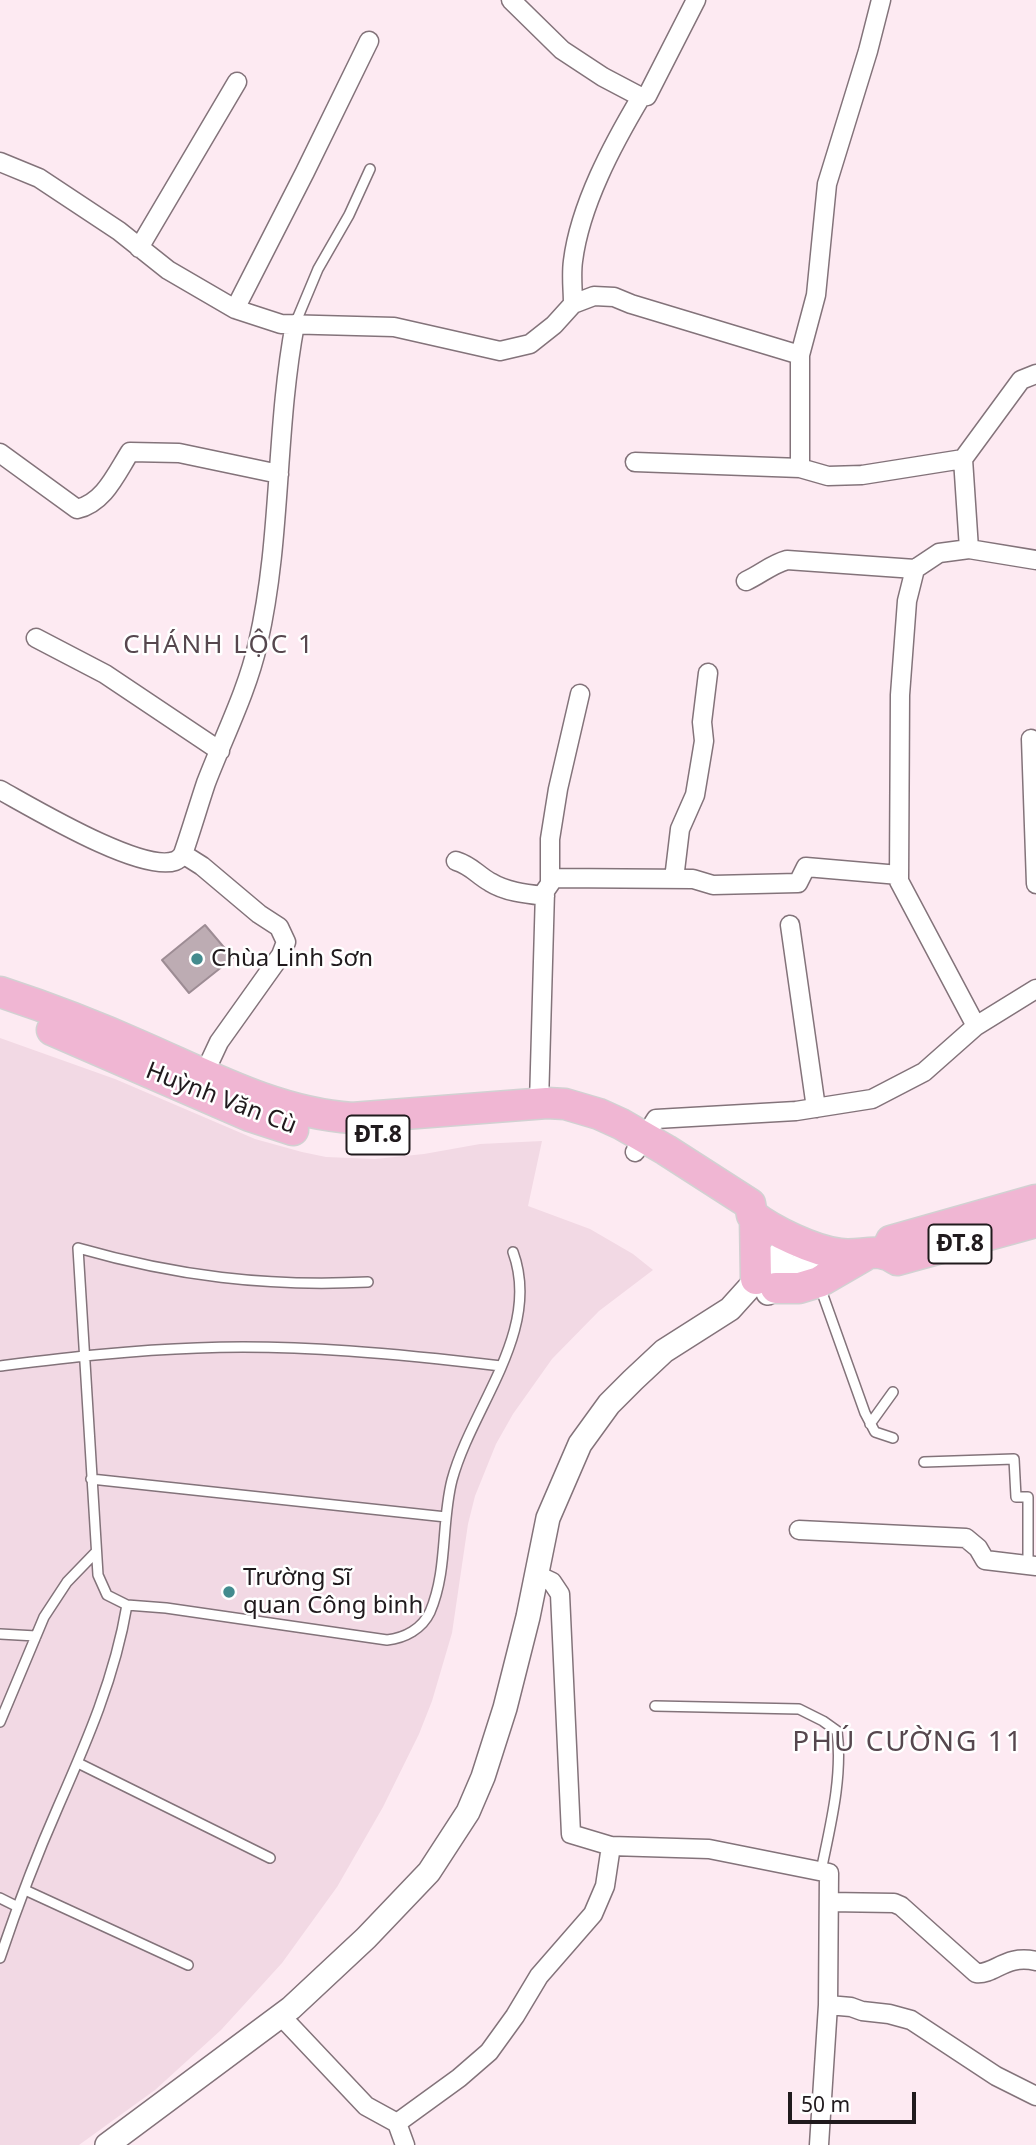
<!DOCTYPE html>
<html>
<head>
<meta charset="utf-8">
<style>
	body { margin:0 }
	#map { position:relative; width:1036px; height:2145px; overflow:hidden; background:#fdeaf2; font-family:"Noto Sans",sans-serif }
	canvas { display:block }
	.scale { position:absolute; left:788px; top:2092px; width:128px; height:32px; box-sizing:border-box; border:4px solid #201a1d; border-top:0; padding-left:9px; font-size:21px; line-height:24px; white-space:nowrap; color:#201a1d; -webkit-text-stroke:5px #fff; paint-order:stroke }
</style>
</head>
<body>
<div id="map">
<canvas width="1036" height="2145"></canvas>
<div class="scale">50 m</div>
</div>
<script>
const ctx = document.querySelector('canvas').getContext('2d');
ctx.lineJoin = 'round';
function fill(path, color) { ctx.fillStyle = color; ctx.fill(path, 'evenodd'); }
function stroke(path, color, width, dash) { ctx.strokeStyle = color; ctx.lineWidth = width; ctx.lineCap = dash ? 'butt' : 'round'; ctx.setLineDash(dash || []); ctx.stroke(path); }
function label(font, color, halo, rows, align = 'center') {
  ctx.font = font + ' "Noto Sans",sans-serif'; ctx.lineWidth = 5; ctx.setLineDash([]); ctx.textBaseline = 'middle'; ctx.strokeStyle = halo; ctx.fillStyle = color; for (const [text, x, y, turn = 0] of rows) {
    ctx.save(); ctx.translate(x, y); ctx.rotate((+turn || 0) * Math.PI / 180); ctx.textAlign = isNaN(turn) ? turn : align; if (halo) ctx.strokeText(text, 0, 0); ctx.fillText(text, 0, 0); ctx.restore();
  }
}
fill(new Path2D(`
	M0,1038L115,1079L255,1139L302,1152L326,1157L375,1159L424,1154L480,1144L542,1141L528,1206L590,1229L633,1254L653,1270L599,1311L552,1359L513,1414L496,1444L475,1496L468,1524L452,1633L432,1701L419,1734L383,1807L337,1887L282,1963L221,2030L155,2090L79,2145H0Z`), '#f2d9e4');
const building = new Path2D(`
	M205,925L233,958L189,993L162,960Z`);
fill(building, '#bdacb3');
stroke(building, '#9d8c94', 2);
const service = new Path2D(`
	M295,324L318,269L349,215L370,169
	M368,1282C266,1287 176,1276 78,1248L98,1575L107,1595L127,1605L166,1608L387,1640C405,1638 422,1629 430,1612C448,1570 441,1523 452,1480C472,1406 542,1331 513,1252
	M820,1287L865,1413L875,1432L893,1438
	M0,1366C66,1358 131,1350 197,1348C298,1344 400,1354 501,1366
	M870,1424L893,1392
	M924,1462L1014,1459L1016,1497H1028V1565
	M91,1479L446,1517
	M0,1634L36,1636
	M655,1706L799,1709L823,1721L837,1731C843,1777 830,1827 821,1871
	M0,1722L44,1617L67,1582L96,1552
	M78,1763L270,1858
	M25,1890L188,1965
	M0,1898L18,1907
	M0,1958C17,1907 36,1857 58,1807C87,1741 115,1677 127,1605`);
const minor = new Path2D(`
	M511,0L562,50L603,77L641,97L647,96L696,0
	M0,162L39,178L119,231L168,270L235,309L281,324L394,327L500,351L530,344L554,325L573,304L594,296L614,297L631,304L800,355V468L828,476L862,475L963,459
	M139,248L237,82
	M573,304C573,290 571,275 573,261C580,205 613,144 641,97
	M235,309L305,172L369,41
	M800,355L816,295L827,184L868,51L881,0
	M0,453L77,509C104,503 116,474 130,452L179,453L279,474
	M635,462L800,468
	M969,549L963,459L1021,380L1036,374
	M746,581C761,574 772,564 787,560L915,569
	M36,638L105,674L220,751
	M1031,739L1036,884
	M0,790C33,808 141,873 175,861C178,860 181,857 183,854
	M456,861C472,866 476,874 490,882C506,892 527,894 545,896
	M674,879L680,829L695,795L704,741L702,722L708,673
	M550,882V839L558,789L580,694
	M790,925L816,1108
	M976,1026L899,881L900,695L907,601L915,569L939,553L969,549L1036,560
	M204,1074L219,1042L281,955L286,942L279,927L259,914L202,866L183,854C191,831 198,807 206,783C224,736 247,692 258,643C282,538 275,430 295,324
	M539,1103L545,891L554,878L693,879L713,885L798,883L806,867L899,875
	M635,1152L656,1119L796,1111L872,1099L924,1072L976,1026L1036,989
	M799,1530L966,1538L978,1548L985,1560L1036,1566
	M537,1575L552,1582L560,1594L571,1834L611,1846L709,1849L829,1873L828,2005L819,2145
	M829,1902L894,1903L901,1906L976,1973C995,1975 1005,1954 1036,1961
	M828,2005L851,2007L862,2011L889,2014L911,2020L996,2076L1036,2096
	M281,2016L366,2106L397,2123
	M405,2145L397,2123L459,2078L489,2052L515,2016L539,1976L593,1914L605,1886L611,1846`);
const tertiary = new Path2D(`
	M768,1293L776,1288L817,1250
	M107,2145L291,2008L366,1938L429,1872L468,1812L483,1777L505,1708L528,1617L548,1518L580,1444L609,1404L633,1380L664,1351L730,1309L794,1238`);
const primary = new Path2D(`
	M0,992C49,1008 98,1027 145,1048C211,1077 278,1113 352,1118L547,1103L565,1104L599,1114L621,1124L666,1150L750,1204L752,1215
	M52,1030L250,1116L293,1130
	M752,1215C772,1231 814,1251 840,1254C862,1257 878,1246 897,1260L1036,1222
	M755,1217L756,1279
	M886,1252L891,1241L1036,1200
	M776,1288H799L819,1282L869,1253`);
stroke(service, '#83737a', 12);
stroke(minor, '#83737a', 21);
stroke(tertiary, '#83737a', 26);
stroke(primary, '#d2d1d2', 33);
stroke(service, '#fff', 9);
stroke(minor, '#fff', 18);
stroke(tertiary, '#fff', 23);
stroke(primary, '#f0b6d3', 30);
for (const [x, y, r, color] of [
	[197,959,7,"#438b8e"],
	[229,1592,7,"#438b8e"]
]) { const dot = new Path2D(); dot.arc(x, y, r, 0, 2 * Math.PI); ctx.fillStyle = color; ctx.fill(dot); stroke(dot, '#fff', 2.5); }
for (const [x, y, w] of [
	[378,1135,63],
	[960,1244,63]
]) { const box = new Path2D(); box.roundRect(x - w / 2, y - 19.5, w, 39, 5); ctx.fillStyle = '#fff'; ctx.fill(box); stroke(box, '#201a1d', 2); }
label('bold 23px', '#201a1d', null, [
	["ĐT.8",378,1135],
	["ĐT.8",960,1244]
]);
label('24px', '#201a1d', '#fff', [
	["Chùa Linh Sơn",211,959],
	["Trường Sĩ",243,1578],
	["quan Công binh",243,1606]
], 'left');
label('24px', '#201a1d', '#fff', [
	["Huỳnh Văn Cù",221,1099,21]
]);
ctx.letterSpacing = '2px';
label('26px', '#56474e', '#fff', [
	["CHÁNH LỘC 1",219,646]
]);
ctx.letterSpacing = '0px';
ctx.letterSpacing = '2px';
label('28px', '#56474e', '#fff', [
	["PHÚ CƯỜNG 11",908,1743]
]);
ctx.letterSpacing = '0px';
</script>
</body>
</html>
